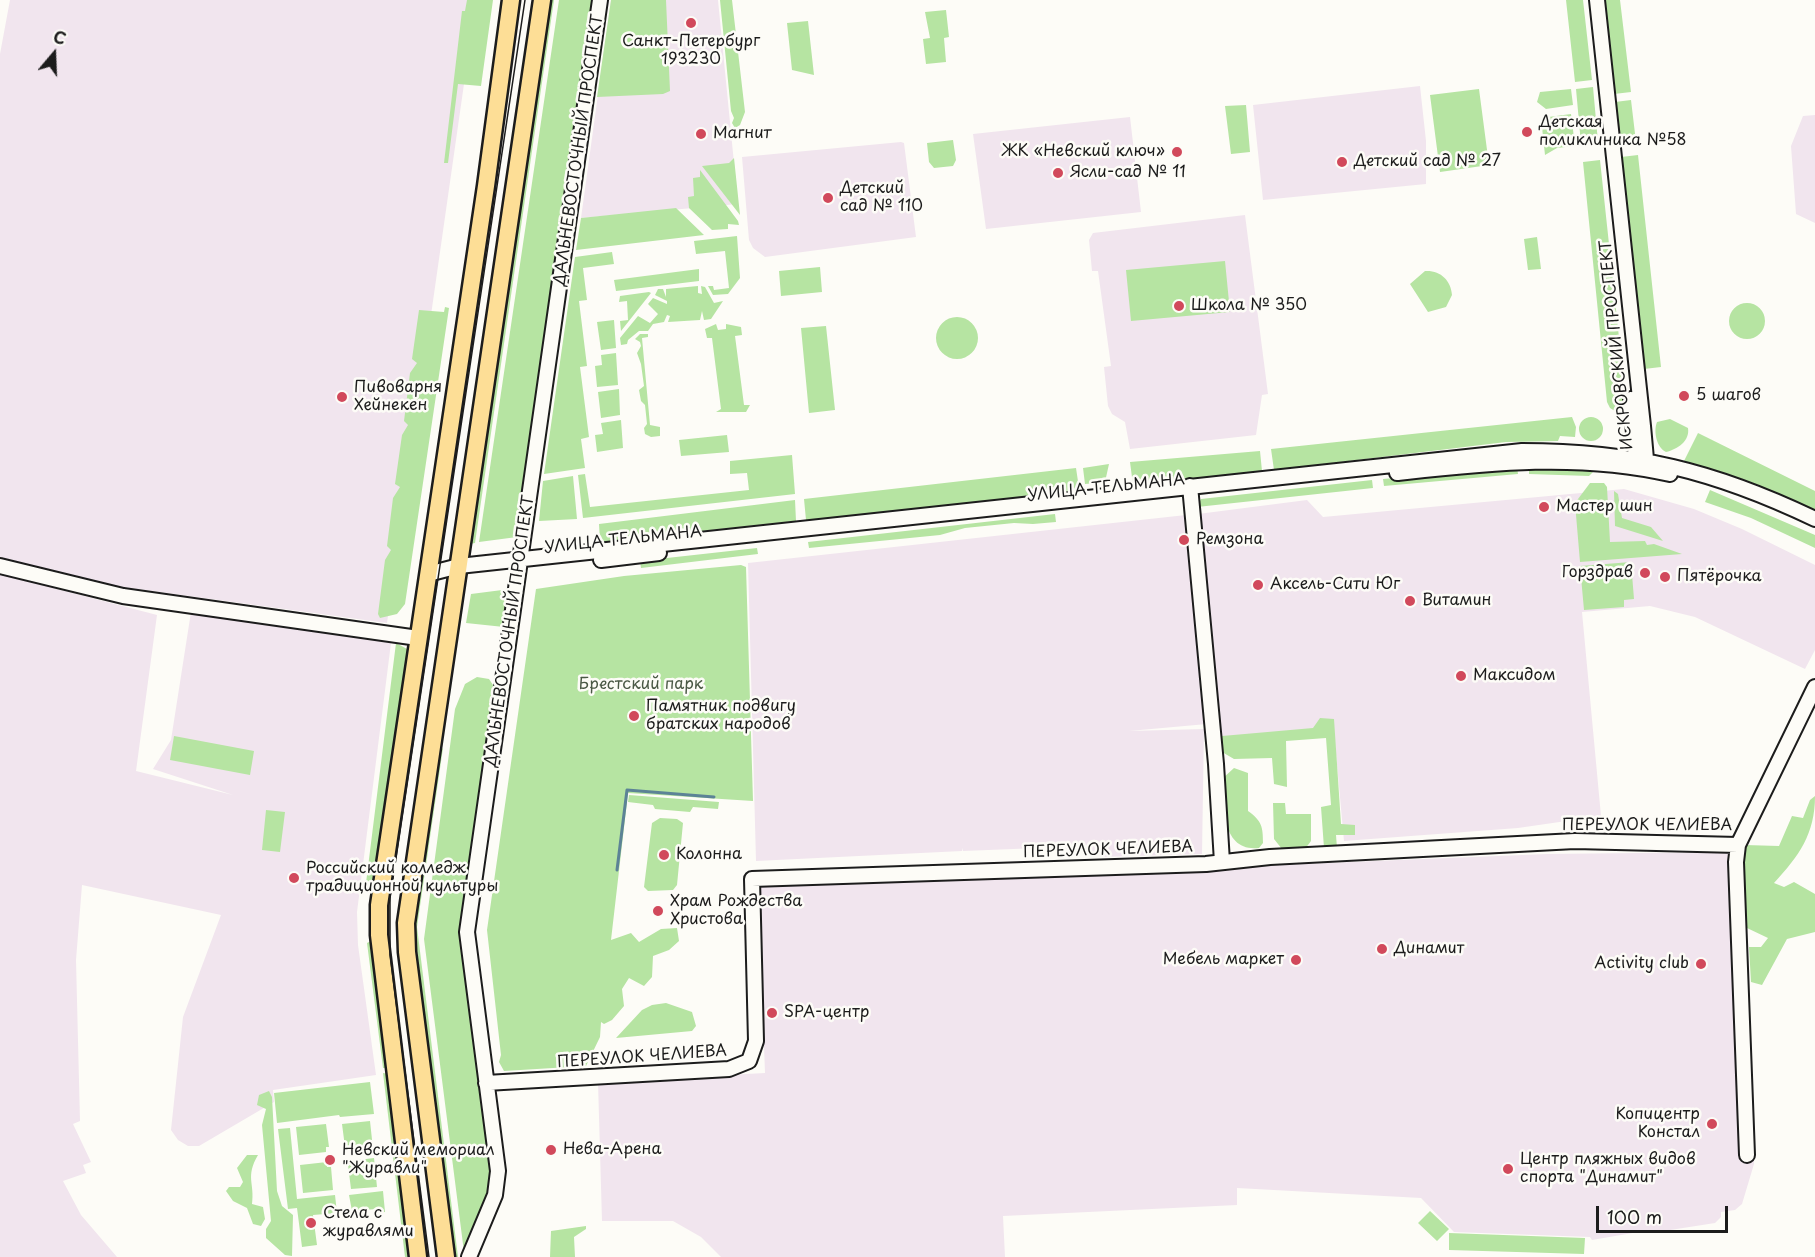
<!DOCTYPE html>
<html>
<head>
<meta charset="utf-8">
<style>
	body { margin:0 }
	#map { position:relative; width:1815px; height:1257px; overflow:hidden; background:#fdfcf7; font-family:"Playpen Sans",sans-serif }
	canvas { display:block }
	.north { position:absolute; left:24px; top:24px; width:60px; height:60px; -webkit-text-stroke:4px #fdfcf7; paint-order:stroke; rotate:19deg; font-size:16px; font-weight:700; line-height:24px; text-align:center; color:#1c1c1c }
	.north::after { content:''; display:block; margin:auto; width:21px; height:27px; background:#1c1c1c; clip-path:polygon(50% 0,100% 100%,50% 72%,0 100%) }
	.scale { position:absolute; left:1596px; top:1206px; width:132px; height:27px; box-sizing:border-box; border:3px solid #1c1c1c; border-top:0; padding-left:8px; font-size:18px; line-height:21px; white-space:nowrap; color:#1c1c1c; -webkit-text-stroke:4px #fdfcf7; paint-order:stroke }
</style>
</head>
<body>
<div id="map">
<canvas width="1815" height="1257"></canvas>
<div class="north">С</div>
<div class="scale">100 m</div>
</div>
<script>
const ctx = document.querySelector('canvas').getContext('2d');
ctx.lineJoin = 'round';
function fill(path, color) { ctx.fillStyle = color; ctx.fill(path, 'evenodd'); }
function stroke(path, color, width, dash) { ctx.strokeStyle = color; ctx.lineWidth = width; ctx.lineCap = dash ? 'butt' : 'round'; ctx.setLineDash(dash || []); ctx.stroke(path); }
function label(font, color, halo, rows, align = 'center') {
  ctx.font = font + ' "Playpen Sans",sans-serif'; ctx.lineWidth = 5; ctx.setLineDash([]); ctx.textBaseline = 'middle'; ctx.strokeStyle = halo; ctx.fillStyle = color; for (const [text, x, y, turn = 0] of rows) {
    ctx.save(); ctx.translate(x, y); ctx.rotate((+turn || 0) * Math.PI / 180); ctx.textAlign = isNaN(turn) ? turn : align; if (halo) ctx.strokeText(text, 0, 0); ctx.fillText(text, 0, 0); ctx.restore();
  }
}
fill(new Path2D(`
	M10,0H476L387,623L115,586L0,557V54Z
	M611,0H718L738,204L581,218Z
	M1420,86L1426,141V184L1263,200L1253,105Z
	M1815,115V223L1796,214L1791,146L1803,116Z
	M1130,117L1141,212L986,229L973,134Z
	M901,142L904,143L916,237L765,257L753,248L749,240L742,157Z
	M1245,215L1268,394L1262,395L1256,435L1130,449L1125,422L1112,414L1108,406L1104,367L1111,366L1098,271H1092L1089,240L1093,233Z
	M1624,489L1694,509L1742,529L1815,565V650L1805,669L1695,617L1650,606L1582,612L1601,816L1518,828L1344,841L1334,732L1224,740L1216,737L1198,514L1307,500L1323,517Z
	M1186,515L1207,724L1129,731L1204,729L1202,854L1100,857L1099,852L1071,853L1064,847L963,851V848L962,851L756,861L748,563Z
	M0,574L157,615L136,771L233,795L153,769L171,740L191,612L391,643L357,912L358,945L376,1075L273,1090L274,1102L199,1146H188L178,1140L171,1130L183,1017L221,915L82,885L76,960L80,1121L73,1124L91,1162L83,1165L86,1173L63,1181L81,1215L117,1257H0Z
	M1729,852L1732,949L1747,960L1754,1164L1742,1204L1735,1210L1721,1212V1217L1715,1223L1651,1233L1650,1230L1592,1240L1590,1237L1454,1232L1421,1198L1237,1188V1205L1003,1216L1005,1257H721L701,1237L673,1221H602L598,1082L765,1073L758,886L1547,854Z`), '#f1e5ee');
fill(new Path2D(`
	M467,0H493L481,86L458,84L448,163H444L462,11H465Z
	M548,0H554L475,543L470,544Z
	M559,0H594L517,537L479,542Z
	M611,0H666L670,91L663,94L597,97Z
	M720,0H732L745,112L740,125L735,128L732,123L734,118L731,111Z
	M1566,0H1583L1592,80L1575,82Z
	M1603,0H1620L1631,92L1614,94Z
	M946,10L949,37L944,38L946,62L926,64L923,39L930,38L925,12Z
	M808,21L814,75L792,70L787,23Z
	M1593,87L1598,142L1581,144L1576,89Z
	M1479,89L1489,165L1440,172L1430,95Z
	M1571,89L1573,105L1546,109L1537,102L1540,92Z
	M1631,100L1636,142L1619,144L1615,102Z
	M1246,105L1250,152L1231,154L1225,106Z
	M1571,114L1575,146L1557,148L1545,155L1541,118Z
	M953,140L956,160L953,166L934,168L929,162L927,143Z
	M1638,155L1661,367L1644,369L1621,157Z
	M734,158L740,215L702,166L729,163Z
	M1600,160L1626,403L1623,416L1610,408L1607,402L1583,162Z
	M700,170L738,221L739,225L728,224V229L712,230L689,208L688,197L694,196L693,178L700,177Z
	M676,208L704,235L576,250L581,218Z
	M737,236L740,278L728,294L713,295L708,286H713L714,290L729,288L725,251L696,254L694,241Z
	M1537,237L1541,269L1528,270L1524,239Z
	M612,252L614,264L583,268L587,300L579,301L587,366L580,367L589,437L581,439L585,468L544,474L575,257Z
	M1225,261L1230,312L1131,321L1126,270Z
	M820,267L822,292L781,296L779,271Z
	M699,269V281L616,291L614,280Z
	M1425,271C1440,270 1451,280 1452,295L1446,307L1428,312L1410,284Z
	M698,286V293L702,294L701,286L705,287L714,303L723,301L711,319L704,320L702,311L700,320L668,322L670,316L667,315L664,322L653,324L648,331H639L628,340L627,344L621,345L620,338L638,316L650,323L658,314L648,304L653,298L667,304V301L655,295L658,289H663L666,297V289Z
	M649,292L651,293L621,331L620,321L628,320L627,301L619,302L620,296Z
	M1729 321a18 18 0 1 1 36 0a18 18 0 1 1-36 0Z
	M445,307L449,308L405,604L397,614L380,618L378,614L385,560L391,550L387,546L393,498L400,487L395,484L402,435L408,425L404,421L410,373L417,363L412,359L419,310L444,312Z
	M936 338a21 21 0 1 1 42 0a21 21 0 1 1-42 0Z
	M614,320L616,348L601,350L597,322Z
	M716,324L718,330L726,329V324L741,327L742,335L735,336L744,405H750L746,412H716L721,409L712,338H707L705,329Z
	M826,326L835,410L809,413L801,328Z
	M640,334H648V337L642,338L650,425L660,427V436L651,437L645,434L644,428L647,424L645,405L641,401L639,390L644,386L641,364L637,353L641,346L640,342L635,339Z
	M616,353L618,385L597,387L595,366L602,365L601,355Z
	M619,389L620,415L601,418L598,392Z
	M1572,417L1576,427L1575,437L1560,436L1558,441L1506,442L1274,470L1271,449Z
	M1579 429a12 12 0 1 1 24 0a12 12 0 1 1-24 0Z
	M1670,419L1688,428C1690,441 1678,449 1666,452C1657,448 1653,432 1657,422Z
	M621,420L623,448L597,452L595,435L603,434L601,423Z
	M1698,433L1815,491V513L1738,479L1684,461Z
	M727,435L729,452L681,456L679,440Z
	M1260,451L1262,471L1133,485L1130,462Z
	M792,455L795,494L583,518L578,475L585,474L590,507L749,490L747,473L730,474V461Z
	M1109,464L1105,482L1085,484L1083,468Z
	M1529,466L1597,468L1589,476L1529,474Z
	M1517,467L1518,474L1384,486L1383,479Z
	M1076,468L1079,488L1070,489L1069,492L806,520L804,499Z
	M573,476L577,519L539,521L543,481Z
	M1372,480L1373,488L1197,507L1201,499Z
	M1590,483H1604L1607,487L1610,542L1645,541L1647,545L1654,544L1682,554L1580,562L1575,503Z
	M1710,490L1815,535V548L1751,518L1705,502Z
	M1614,491L1618,494L1622,518L1651,527L1663,541L1615,526Z
	M795,500L796,521L600,542L599,524Z
	M1055,514L1056,522L1033,524L1014,523L965,528L940,535L809,548L808,542Z
	M757,548L758,554L641,568L640,561Z
	M1631,562L1634,599L1624,600V607L1584,610L1580,566Z
	M741,565L746,567L753,801L628,793L611,940L631,933L639,942L661,929L677,928L679,941L669,950L653,956L652,977L644,986L629,978L622,989L624,1006L612,1020L604,1024L601,1022L600,1037L586,1066L504,1071L499,1062L501,1055L487,930L536,589L624,576Z
	M510,589L504,627L466,623L471,594Z
	M396,643L409,650L376,880L366,883Z
	M477,677L489,679L495,688L460,931V944L492,1172L489,1193L464,1252L424,939L455,709L465,684Z
	M1320,718L1334,719L1341,824L1355,825V835H1336L1337,848H1324L1321,807L1331,805L1326,738L1286,741L1287,787L1274,784L1272,758L1234,759L1222,752V736L1313,728Z
	M174,736L254,751L250,775L170,760Z
	M443,748L417,927L458,1257H455L414,928L439,752Z
	M1234,768L1248,773V811C1262,821 1263,827 1263,843L1259,848C1221,852 1224,806 1222,779Z
	M629,795L719,802L718,809L693,807L690,812L655,809L653,805L628,802Z
	M1815,796C1815,834 1799,856 1774,883L1784,887L1794,882L1815,894V932L1787,939L1762,985L1751,982L1749,947H1761L1768,938L1747,928L1742,861L1745,845L1779,846L1792,816L1803,818L1810,800Z
	M1273,803H1285L1286,814H1311V841L1305,849H1282L1274,839Z
	M266,810L285,812L280,852L262,850Z
	M660,818L677,819L683,823L677,885L673,890L648,891L644,887L652,823Z
	M371,941L373,943L388,1065L386,1068H383L367,943Z
	M666,1003L692,1012L696,1026L692,1031L616,1038L642,1010L652,1005Z
	M383,1073L389,1074L412,1257H405Z
	M370,1082L374,1114L340,1117L339,1115L277,1123L274,1093Z
	M269,1091L272,1097L277,1191L282,1206L293,1215L292,1256L285,1255L266,1238V1229L271,1221L262,1125L266,1109L257,1105L259,1095Z
	M370,1121L373,1149L349,1151V1147H345L342,1124Z
	M326,1124L329,1147H326V1152L299,1155L296,1127Z
	M290,1128L297,1199L335,1195L337,1213L313,1215L317,1245L302,1247L297,1208L288,1209L278,1129Z
	M247,1155H258C245,1177 255,1183 252,1204L263,1207L265,1219L261,1226L253,1224L247,1208L233,1201L226,1191L229,1187H240L243,1182L237,1168Z
	M374,1158L377,1187L351,1189L348,1165H350V1161Z
	M327,1162V1167H331L333,1190L303,1193L300,1165Z
	M383,1191L385,1212L377,1213L376,1209L352,1211L349,1195Z
	M1430,1211L1449,1229L1437,1241L1418,1223Z
	M586,1226V1229L574,1237L575,1257H550L551,1231Z
	M1449,1233L1585,1238L1584,1254L1449,1250Z`), '#b6e4a2');
stroke(new Path2D(`
	M617,870L627,790L714,797`), '#5c8396', 3);
const minor = new Path2D(`
	M1597,0L1643,426L1646,459L1642,466
	M1631,399L1636,457L1640,466
	M1397,473C1489,463 1578,453 1670,474
	M1190,486L1216,764L1222,862
	M601,560L659,553
	M0,566L123,596L418,638
	M428,574L459,566L1522,451C1634,451 1715,471 1815,519
	M486,1083L729,1069L749,1061L756,1041L752,879L1206,864L1270,857L1575,841L1738,845
	M1747,1155L1736,862L1738,845L1815,687
	M469,1257L495,1195L498,1171L467,932L600,0`);
const major = new Path2D(`
	M418,1257L379,935V905L486,186L511,0
	M446,1257L407,952L406,923L542,0`);
stroke(minor, '#1c1c1c', 18);
stroke(major, '#1c1c1c', 21);
stroke(minor, '#fdfcf7', 14);
stroke(major, '#fdde96', 16);
stroke(new Path2D(`
	M429,1257L390,955V898L525,0`), '#1c1c1c', 1.5);
for (const [x, y, r, color] of [
	[691,23,6,"#d1495b"],
	[1527,132,6,"#d1495b"],
	[701,134,6,"#d1495b"],
	[1177,152,6,"#d1495b"],
	[1342,162,6,"#d1495b"],
	[1058,173,6,"#d1495b"],
	[828,198,6,"#d1495b"],
	[1179,306,6,"#d1495b"],
	[1684,396,6,"#d1495b"],
	[342,397,6,"#d1495b"],
	[1544,507,6,"#d1495b"],
	[1184,540,6,"#d1495b"],
	[1645,573,6,"#d1495b"],
	[1665,577,6,"#d1495b"],
	[1258,585,6,"#d1495b"],
	[1410,601,6,"#d1495b"],
	[1461,676,6,"#d1495b"],
	[634,716,6,"#d1495b"],
	[664,855,6,"#d1495b"],
	[294,878,6,"#d1495b"],
	[658,911,6,"#d1495b"],
	[1382,949,6,"#d1495b"],
	[1296,960,6,"#d1495b"],
	[1701,964,6,"#d1495b"],
	[772,1013,6,"#d1495b"],
	[1712,1124,6,"#d1495b"],
	[551,1150,6,"#d1495b"],
	[330,1160,6,"#d1495b"],
	[1508,1169,6,"#d1495b"],
	[311,1223,6,"#d1495b"]
]) { const dot = new Path2D(); dot.arc(x, y, r, 0, 2 * Math.PI); ctx.fillStyle = color; ctx.fill(dot); stroke(dot, '#fdfcf7', 2); }
label('16px', '#1c1c1c', '#fdfcf7', [
	["Санкт-Петербург",691,42,"center"],
	["193230",691,60,"center"],
	["Детская",1539,123],
	["поликлиника №58",1539,141],
	["Магнит",713,134],
	["ЖК «Невский ключ»",1165,152,"right"],
	["Детский сад № 27",1354,162],
	["Ясли-сад № 11",1070,173],
	["Детский",840,189],
	["сад № 110",840,207],
	["Школа № 350",1191,306],
	["Пивоварня",354,388],
	["Хейнекен",354,406],
	["5 шагов",1696,396],
	["Мастер шин",1556,507],
	["Ремзона",1196,540],
	["Горздрав",1633,573,"right"],
	["Пятёрочка",1677,577],
	["Аксель-Сити Юг",1270,585],
	["Витамин",1422,601],
	["Максидом",1473,676],
	["Памятник подвигу",646,707],
	["братских народов",646,725],
	["Колонна",676,855],
	["Российский колледж",306,869],
	["традиционной культуры",306,887],
	["Храм Рождества",670,902],
	["Христова",670,920],
	["Динамит",1394,949],
	["Мебель маркет",1284,960,"right"],
	["Activity club",1689,964,"right"],
	["SPA-центр",784,1013],
	["Копицентр",1700,1115,"right"],
	["Констал",1700,1133,"right"],
	["Нева-Арена",563,1150],
	["Невский мемориал",342,1151],
	["\"Журавли\"",342,1169],
	["Центр пляжных видов",1520,1160],
	["спорта \"Динамит\"",1520,1178],
	["Стела с",323,1214],
	["журавлями",323,1232]
], 'left');
label('16px', '#1c1c1c', '#fdfcf7', [
	["ДАЛЬНЕВОСТОЧНЫЙ ПРОСПЕКТ",579,150,-82],
	["ИСКРОВСКИЙ ПРОСПЕКТ",1617,345,-96],
	["УЛИЦА ТЕЛЬМАНА",1106,488,-6],
	["УЛИЦА ТЕЛЬМАНА",623,540,-6],
	["ДАЛЬНЕВОСТОЧНЫЙ ПРОСПЕКТ",510,631,-82],
	["ПЕРЕУЛОК ЧЕЛИЕВА",1647,826],
	["ПЕРЕУЛОК ЧЕЛИЕВА",1108,850,-2],
	["ПЕРЕУЛОК ЧЕЛИЕВА",642,1057,-4]
]);
label('16px', '#4a5844', '#fdfcf7', [
	["Брестский парк",641,685]
]);
</script>
</body>
</html>
